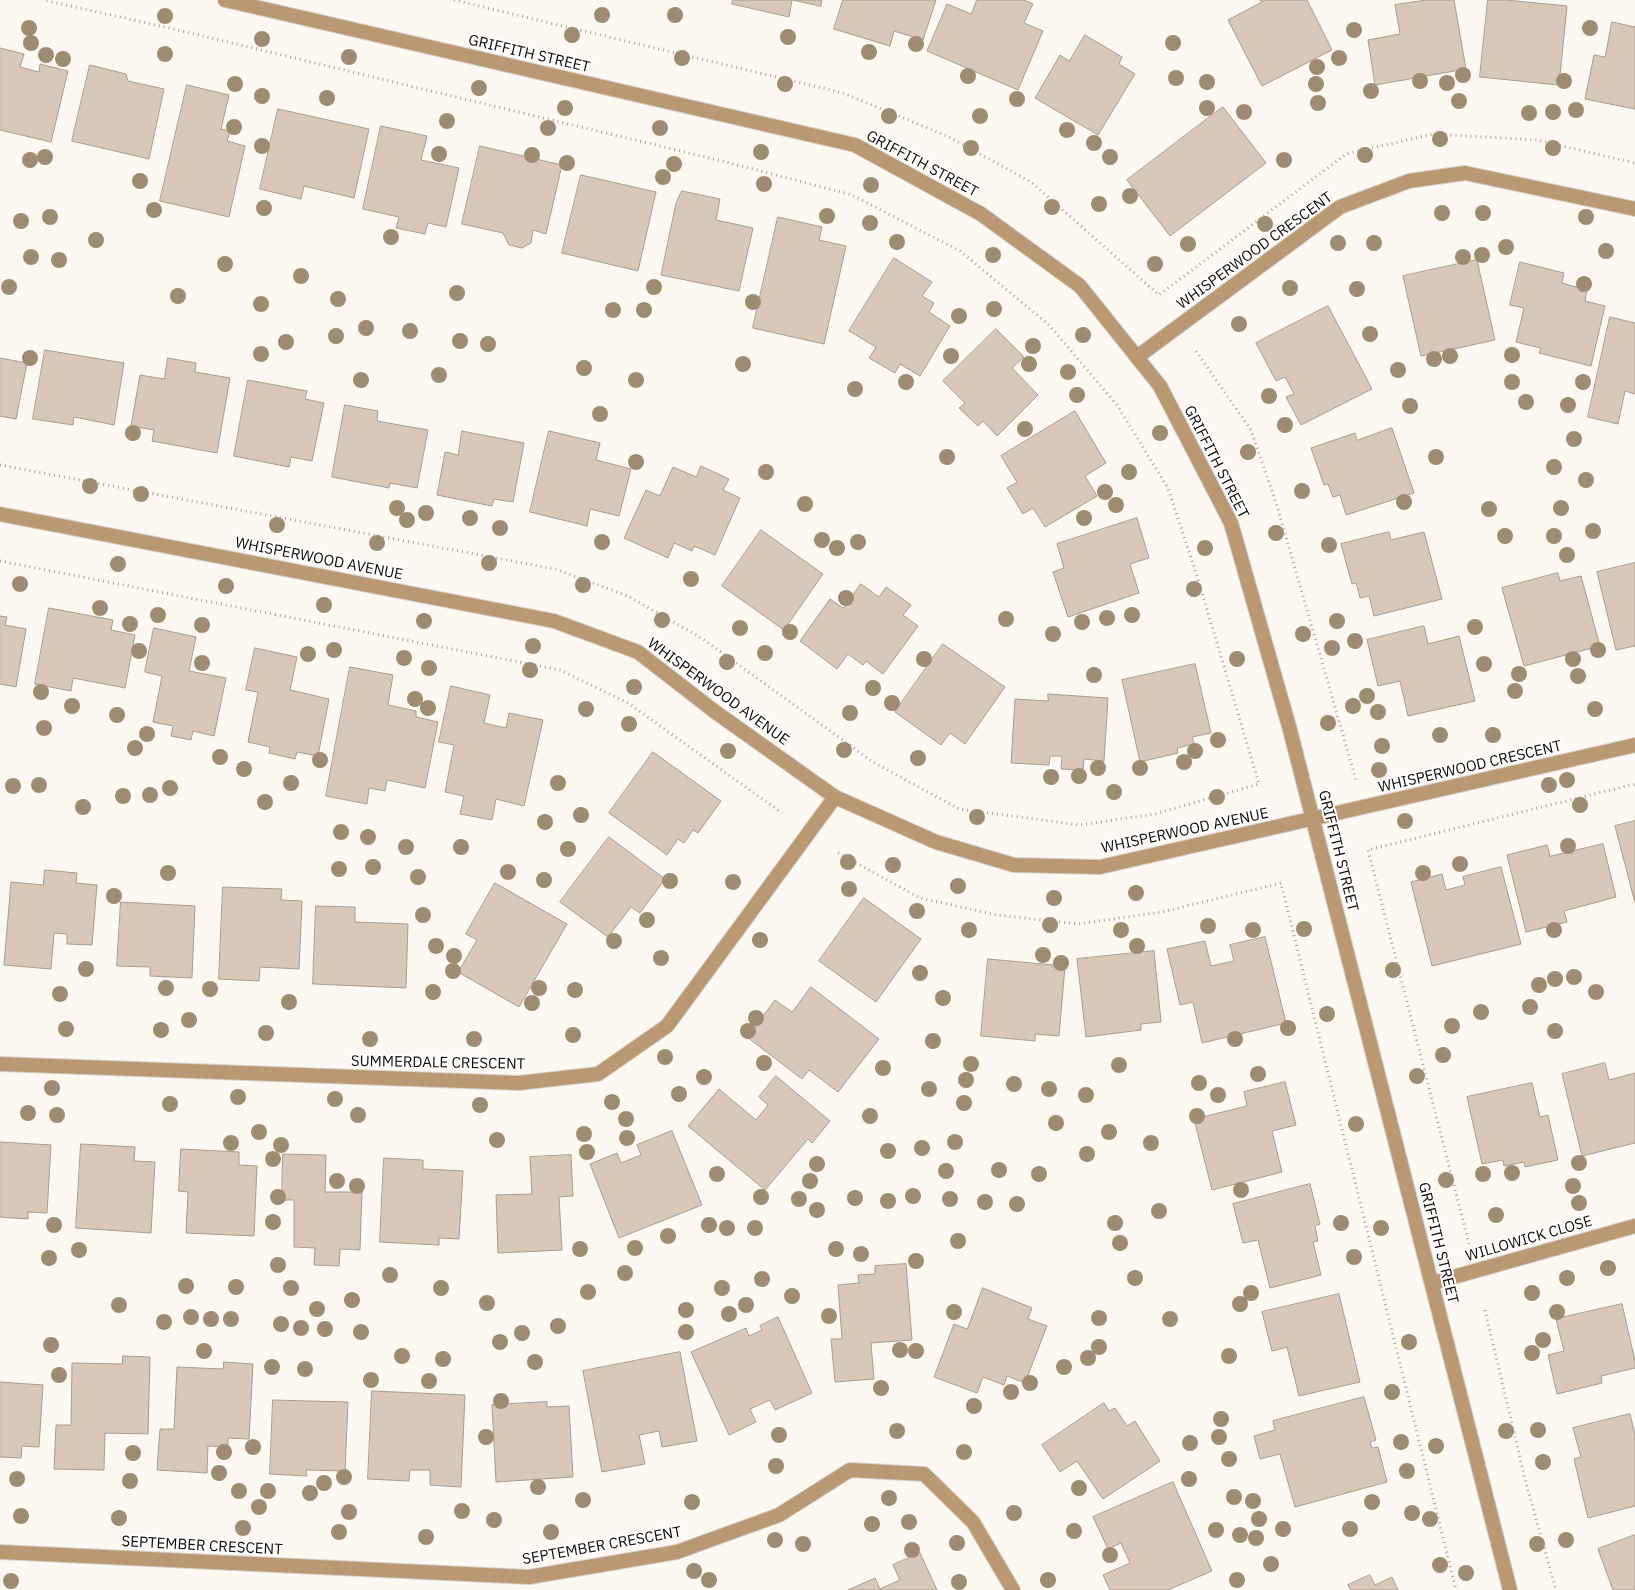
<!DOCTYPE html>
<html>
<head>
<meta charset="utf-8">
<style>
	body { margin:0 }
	canvas { display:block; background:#fdf8f1 }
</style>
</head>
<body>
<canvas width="1635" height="1590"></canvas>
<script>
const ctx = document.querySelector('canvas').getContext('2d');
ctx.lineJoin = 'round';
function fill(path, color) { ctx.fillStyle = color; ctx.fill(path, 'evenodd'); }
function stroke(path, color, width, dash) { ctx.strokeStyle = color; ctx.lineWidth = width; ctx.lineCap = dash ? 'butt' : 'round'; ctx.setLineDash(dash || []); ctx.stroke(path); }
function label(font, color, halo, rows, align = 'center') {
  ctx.font = font + ' "IBM Plex Sans",sans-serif'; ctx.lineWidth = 4; ctx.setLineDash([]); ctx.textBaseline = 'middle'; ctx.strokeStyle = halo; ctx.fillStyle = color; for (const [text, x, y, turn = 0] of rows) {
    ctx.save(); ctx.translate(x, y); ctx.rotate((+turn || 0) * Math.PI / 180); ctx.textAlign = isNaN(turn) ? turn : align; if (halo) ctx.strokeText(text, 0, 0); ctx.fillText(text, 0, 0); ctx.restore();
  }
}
const building = new Path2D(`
	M733,0H792L789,17L732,4Z
	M793,0H822L821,6Z
	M843,0H936L923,40L894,31L890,46L834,29Z
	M977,0H1024L1033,4L1024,23L1043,31L1018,90L927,51L947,4L971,14Z
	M1260,0H1307L1332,50L1262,86L1228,20L1262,2Z
	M1427,0H1454L1466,69L1375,85L1368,40L1400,34L1395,5Z
	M1488,0H1506L1567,6L1559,85L1480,77Z
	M1612,22L1635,27V109L1585,99L1594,55L1605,57Z
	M1085,35L1122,57L1119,64L1135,74L1098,135L1035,98L1060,55L1069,61Z
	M0,48L24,54L20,67L39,72L40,64L68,71L51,142L0,130Z
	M90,65L126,74L128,81L164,89L149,159L72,141Z
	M187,85L229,95L221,129L230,131L227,141L245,146L229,217L160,201Z
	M1223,107L1266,163L1170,236L1127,180Z
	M278,109L369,129L354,198L304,186L301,199L260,189Z
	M381,126L427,136L421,160L459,168L446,227L428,223L425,234L396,228L399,217L363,209Z
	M480,146L562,165L546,234L533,230L531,243L522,248L509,245L503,233L462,224Z
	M581,175L656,192L638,271L562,253Z
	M682,191L720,199L716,220L753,228L739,291L661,275L676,203Z
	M778,217L822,227L819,240L846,246L824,344L753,328Z
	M894,258L932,282L922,296L934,303L929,312L950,326L920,376L900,364L895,373L869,358L876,347L849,331Z
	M1477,260L1495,340L1421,356L1403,276Z
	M1520,262L1564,273L1562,283L1587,290L1585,301L1605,306L1591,366L1539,353L1541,348L1516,342L1524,308L1510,305Z
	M1328,306L1372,389L1301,425L1286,397L1294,394L1285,377L1276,381L1256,343Z
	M1610,317L1635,323V394L1625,391L1618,424L1588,417Z
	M996,329L1024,357L1012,368L1038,395L997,436L983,421L978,426L959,408L965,403L943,381Z
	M45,350L124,363L114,425L74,417L73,425L33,419Z
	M0,358L27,363L16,419L0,416Z
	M168,358L196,363L195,372L230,378L217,453L152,441L154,430L131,426L140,375L164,379Z
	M248,380L307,391L305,399L324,403L312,461L291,457L289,467L234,456Z
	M345,405L378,411L377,421L428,430L417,488L390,483L389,488L332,477Z
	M1075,411L1106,463L1085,476L1097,496L1045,527L1033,508L1023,514L1007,488L1017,482L1001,456Z
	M1392,428L1414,493L1346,515L1340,495L1333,497L1328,484L1324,485L1311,448L1355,433L1357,440Z
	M462,431L524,443L513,502L494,499L492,506L437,495L445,452L458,455Z
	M549,431L600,443L596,460L631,469L619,516L590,509L587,526L530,512Z
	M701,466L729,479L723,490L740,498L715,555L694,546L692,551L674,543L668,558L624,538L646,490L660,496L673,467L696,477Z
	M1137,518L1149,558L1130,564L1139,593L1068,617L1053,572L1064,568L1057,544Z
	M761,530L823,574L784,630L722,586Z
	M1389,532L1391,540L1424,532L1442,599L1374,616L1369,596L1360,598L1356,583L1352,584L1341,544Z
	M1635,563V646L1616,650L1597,572Z
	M1558,573L1560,581L1581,576L1600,646L1524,666L1502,588Z
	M861,584L879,597L886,587L911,605L903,615L918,626L883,674L866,661L863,665L848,654L837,669L800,641L830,599L843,608Z
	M49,608L113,620L111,630L135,635L125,688L73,678L71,691L35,684Z
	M0,616L7,617L5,625L26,629L16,687L0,684Z
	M1424,626L1428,644L1459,636L1475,701L1408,716L1400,681L1378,686L1367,640Z
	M154,628L196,637L189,671L226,678L214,736L193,731L191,740L171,736L173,726L153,722L162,676L145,672Z
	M943,644L1005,687L965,744L950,733L941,745L895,712Z
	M255,648L297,657L290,690L329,699L318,756L297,752L295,759L269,753L270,747L248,742L258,692L246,690Z
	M1195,664L1211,733L1192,737L1194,744L1177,748L1178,753L1140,762L1122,680Z
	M350,667L393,675L388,705L416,711V717L438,722L425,788L387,780L385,791L369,788L367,804L326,796Z
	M451,686L490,695L484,723L506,728L509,713L543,720L524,806L496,799L492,820L460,814L464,796L445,792L454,745L439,742Z
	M1048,694L1108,698L1104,761L1084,759L1083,770L1061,769L1062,756H1050L1049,765L1011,763L1015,699L1048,701Z
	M653,752L721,801L698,833L693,830L684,843L678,839L667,855L609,813Z
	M1635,821V903L1615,826Z
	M609,837L665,879L640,913L631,907L608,937L560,902Z
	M1603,844L1616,897L1564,911L1567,922L1526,932L1507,855L1547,845L1550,856Z
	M1501,867L1521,944L1432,966L1411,882L1442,874L1446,890L1465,885L1463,877Z
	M45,870L77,873L76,883L97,885L92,945L67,944V934L54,933L51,969L4,965L11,882L43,885Z
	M495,883L567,924L519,1007L458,972L477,940L466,934Z
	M223,887L282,889L281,900L302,901L299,969L260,967L259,981L219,979Z
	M864,898L921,939L876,1002L819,961Z
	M121,902L195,906L192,978L150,976V967L117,966Z
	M316,906L355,907V922L408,924L406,988L313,984Z
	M1265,937L1286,1023L1202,1043L1193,1002L1180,1005L1167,949L1205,941L1211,966L1234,961L1230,945Z
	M1154,951L1161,1022L1141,1024V1030L1086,1037L1077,959Z
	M988,959L1065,966L1059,1036L1035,1034V1041L981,1036Z
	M811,987L879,1039L838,1092L809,1070L802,1079L747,1037L775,1000L792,1012Z
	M1605,1063L1609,1080L1635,1073V1143L1582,1156L1562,1074Z
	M776,1076L830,1121L812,1143L808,1139L765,1190L688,1126L719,1089L756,1120L768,1105L759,1097Z
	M1285,1082L1296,1125L1272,1131L1282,1172L1212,1190L1194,1119L1247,1106L1244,1092Z
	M1532,1083L1540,1117L1548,1115L1558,1160L1525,1167L1524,1162L1504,1166L1503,1160L1482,1164L1467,1097Z
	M672,1131L702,1205L619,1238L590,1164L617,1153L621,1163L641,1155L637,1145Z
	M0,1142L51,1145L47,1213L28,1212V1219L0,1217Z
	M81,1144L135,1147L134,1161L155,1162L151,1233L76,1228Z
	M181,1149L239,1152V1165L257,1166L254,1236L186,1233L188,1192L179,1191Z
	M283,1154L326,1155L325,1192H362L360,1250L340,1249L339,1266L314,1265L315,1248L294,1247V1200H282Z
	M571,1155L573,1196L559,1197L562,1250L498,1253L496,1195L532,1194L530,1157Z
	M384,1158L423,1160V1169L463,1171L459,1239L439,1238V1245L380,1242Z
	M1310,1184L1320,1224L1315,1226L1318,1241L1313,1242L1321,1275L1270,1288L1258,1240L1243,1243L1233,1204Z
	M906,1264L912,1340L871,1343L874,1379L835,1382L831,1339H842L838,1285L859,1283L858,1275L875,1274V1266Z
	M983,1288L1032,1308L1028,1319L1047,1326L1025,1383L1007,1376L1004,1385L983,1377L977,1393L934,1377L954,1324L967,1329Z
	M1339,1294L1360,1382L1299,1396L1287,1347L1272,1351L1262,1312Z
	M1622,1304L1635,1361V1368L1601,1376L1602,1383L1557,1394L1548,1355L1564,1351L1556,1319Z
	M778,1317L812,1393L775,1410L770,1400L750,1409L756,1422L729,1435L691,1352L746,1328L749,1336L762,1330L760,1326Z
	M680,1352L697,1441L662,1447L659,1431L639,1435L645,1464L602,1472L583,1371Z
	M123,1356L150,1357L148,1434L105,1433L104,1470L54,1469L56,1425H71L72,1363L122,1364Z
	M224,1362L253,1364L249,1439L228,1438V1447L208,1446L207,1473L157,1470L160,1429H174L177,1367L223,1369Z
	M0,1382L43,1385L39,1447L22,1446L21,1458L0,1457Z
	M372,1391L465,1395L461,1487L430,1485V1470H410L409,1481L368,1479Z
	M1364,1397L1376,1440L1370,1442L1372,1448L1378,1447L1387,1482L1295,1507L1280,1454L1260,1459L1254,1436L1275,1430L1273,1421Z
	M273,1400L348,1402L345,1471L306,1470L307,1476L270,1474Z
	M547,1402V1407L569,1406L573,1477L496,1482L492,1405Z
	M1104,1403L1109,1411L1115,1408L1127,1426L1135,1421L1160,1461L1103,1499L1077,1461L1060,1472L1042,1445Z
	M1630,1414L1635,1435V1506L1588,1518L1574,1459L1581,1457L1573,1428Z
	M1173,1482L1212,1571L1168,1590H1110L1103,1575L1130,1563L1121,1543L1108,1549L1093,1517Z
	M1635,1535V1590H1613L1598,1549Z
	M920,1553L937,1590H848L875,1578L880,1589L900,1580L893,1565Z
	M1370,1575L1375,1585L1392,1577L1398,1590H1351L1348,1585Z`);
fill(building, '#d7c8b9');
stroke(building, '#aa9c8d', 1);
const minor = new Path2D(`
	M1137,357L1340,207L1409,181L1465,173L1635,209
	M0,514L554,621L638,652L714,711L835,797L936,842L1014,865L1100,867L1635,745
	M0,1064L519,1083L598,1074L667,1026L835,797
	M1432,1283L1635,1226
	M0,1552L529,1577L677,1552L779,1515L850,1470L924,1474L973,1522L1013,1590`);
const tertiary = new Path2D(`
	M225,0L855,145L981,214L1080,286L1160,386L1231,523L1290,730L1510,1590`);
stroke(minor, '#d7d2cc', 16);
stroke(tertiary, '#d7d2cc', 16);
stroke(new Path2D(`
	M454,0L843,93L947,136L1031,182L1159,295L1346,154L1433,134L1537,140L1635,163
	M1196,351L1251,430L1277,506L1356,780
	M0,465L555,569L628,596L703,639L873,762L959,809L1080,825L1155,814L1259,784L1197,576L1168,488L1117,405L1049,325L960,251L852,195L726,162L178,30L44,0
	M0,561L560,670L628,703L782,813
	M838,853L920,898L997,915L1078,924L1162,912L1281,883L1456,1590
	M1469,1244L1368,850L1635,784
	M1485,1310L1526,1483L1556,1590`), '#a8a39d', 3, [1, 4]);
stroke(minor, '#b99873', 14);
stroke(tertiary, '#b99873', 14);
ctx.fillStyle = '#9e8c72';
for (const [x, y] of [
	[602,15],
	[675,15],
	[165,16],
	[29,28],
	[1590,28],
	[1354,30],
	[572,35],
	[788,37],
	[262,39],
	[31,43],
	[1173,43],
	[916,44],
	[869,52],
	[165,54],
	[46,55],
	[349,57],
	[682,58],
	[1339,58],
	[63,59],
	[1317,67],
	[1463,75],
	[968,76],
	[1176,78],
	[1420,81],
	[1564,81],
	[1207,82],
	[1447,83],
	[235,84],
	[785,84],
	[1316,84],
	[479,88],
	[1371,91],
	[262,96],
	[327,98],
	[1017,99],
	[1459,101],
	[1318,103],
	[565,108],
	[1207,108],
	[1576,110],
	[1244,112],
	[1553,112],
	[1529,113],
	[889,116],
	[980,116],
	[447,121],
	[234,127],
	[548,128],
	[660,128],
	[1067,130],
	[1440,139],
	[1094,143],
	[262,146],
	[971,148],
	[1553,148],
	[761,152],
	[439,154],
	[532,155],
	[1365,155],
	[45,157],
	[1110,157],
	[30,160],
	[1284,160],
	[567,163],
	[674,164],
	[663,177],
	[140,181],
	[764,184],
	[871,185],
	[1130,196],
	[1099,204],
	[1052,207],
	[264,208],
	[154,210],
	[1442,213],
	[1483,213],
	[827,216],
	[50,217],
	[1586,217],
	[21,221],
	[870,223],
	[1265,224],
	[391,237],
	[96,240],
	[897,242],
	[1338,243],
	[1374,243],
	[1188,244],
	[1506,247],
	[1606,251],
	[993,255],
	[1482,255],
	[31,257],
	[1463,257],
	[59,260],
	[225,264],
	[1155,264],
	[301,276],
	[1584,284],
	[9,287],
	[654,287],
	[1290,288],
	[1357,289],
	[457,293],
	[178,296],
	[338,299],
	[753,302],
	[261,304],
	[994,309],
	[613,310],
	[644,310],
	[959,316],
	[1239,324],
	[366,328],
	[410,331],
	[1370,334],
	[1083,335],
	[336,336],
	[460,341],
	[286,342],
	[488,344],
	[1033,346],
	[261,354],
	[1512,355],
	[951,356],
	[1450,356],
	[30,358],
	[1434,359],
	[743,364],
	[1029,364],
	[584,368],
	[1398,370],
	[1068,372],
	[439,375],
	[361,380],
	[636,380],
	[906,382],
	[1512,382],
	[1583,382],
	[855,389],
	[1077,395],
	[1269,396],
	[1526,402],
	[1568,405],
	[1410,406],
	[600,414],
	[1285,425],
	[1025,429],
	[133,433],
	[1160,433],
	[1574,439],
	[1248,452],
	[947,457],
	[1436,457],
	[636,462],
	[1554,467],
	[766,472],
	[1129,472],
	[1586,480],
	[90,486],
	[1302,491],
	[1105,492],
	[141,494],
	[1404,502],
	[805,504],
	[1116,505],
	[397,508],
	[1561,508],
	[1489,509],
	[426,513],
	[470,518],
	[1084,518],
	[407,520],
	[277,525],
	[500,528],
	[1593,531],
	[1276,533],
	[1505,536],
	[1554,536],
	[822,540],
	[602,542],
	[858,542],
	[377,543],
	[1329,545],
	[837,548],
	[1205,548],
	[1567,555],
	[489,563],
	[118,564],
	[691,579],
	[20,584],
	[583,585],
	[226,586],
	[1194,589],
	[846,598],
	[324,605],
	[100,608],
	[158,615],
	[1132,615],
	[1107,618],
	[1006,619],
	[662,620],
	[424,621],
	[1337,621],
	[1082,622],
	[130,624],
	[202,625],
	[1475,627],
	[740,628],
	[790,632],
	[1053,634],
	[1303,634],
	[1355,641],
	[533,646],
	[1332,648],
	[334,650],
	[1598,650],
	[139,651],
	[765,653],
	[308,654],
	[404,658],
	[924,659],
	[1237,659],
	[1573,659],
	[727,662],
	[202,663],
	[1484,664],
	[429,668],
	[530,670],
	[1519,674],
	[1094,675],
	[1578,676],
	[634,687],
	[873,688],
	[1515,691],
	[41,692],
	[1367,696],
	[415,699],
	[892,703],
	[72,706],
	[1353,706],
	[428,708],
	[586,709],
	[1595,709],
	[1378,712],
	[850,713],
	[117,715],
	[1328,723],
	[629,724],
	[44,728],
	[147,734],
	[1440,735],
	[1493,735],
	[1218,740],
	[1382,746],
	[135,748],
	[844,750],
	[728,751],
	[1195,751],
	[220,757],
	[918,758],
	[320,760],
	[1184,762],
	[1098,768],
	[1140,768],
	[244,769],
	[1379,770],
	[1079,776],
	[1051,777],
	[1567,780],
	[291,783],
	[558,783],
	[39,785],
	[1549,785],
	[13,786],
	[170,788],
	[1114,792],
	[150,795],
	[123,796],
	[1217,797],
	[265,802],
	[1580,805],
	[83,807],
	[581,815],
	[977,817],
	[1405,821],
	[545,822],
	[341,832],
	[368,837],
	[1568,846],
	[406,847],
	[461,847],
	[568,849],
	[848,862],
	[1460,864],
	[893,865],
	[373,867],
	[339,869],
	[508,872],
	[168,873],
	[1423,873],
	[418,877],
	[544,880],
	[670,881],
	[733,882],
	[958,886],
	[849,889],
	[1136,893],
	[114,896],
	[1054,898],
	[917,911],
	[423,915],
	[647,920],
	[1050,925],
	[1208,926],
	[1304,929],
	[969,930],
	[1121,930],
	[1253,930],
	[1554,930],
	[760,940],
	[614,941],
	[436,946],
	[1137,946],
	[1043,955],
	[454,956],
	[661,958],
	[1061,963],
	[86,969],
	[1393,970],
	[453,971],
	[920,973],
	[1574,977],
	[1555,979],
	[1539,985],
	[166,988],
	[539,988],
	[210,989],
	[575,990],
	[433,992],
	[1596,992],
	[60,994],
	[943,998],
	[289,1002],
	[532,1003],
	[1530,1007],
	[1481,1012],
	[1327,1014],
	[756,1018],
	[189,1020],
	[1452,1026],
	[1288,1028],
	[66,1029],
	[161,1030],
	[748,1031],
	[1555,1031],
	[266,1033],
	[573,1035],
	[370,1039],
	[474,1039],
	[1235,1039],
	[933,1041],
	[1443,1055],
	[665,1057],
	[764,1063],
	[971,1064],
	[1119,1065],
	[883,1068],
	[1258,1074],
	[1417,1076],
	[704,1077],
	[966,1080],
	[1199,1083],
	[1014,1084],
	[52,1088],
	[929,1089],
	[1049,1089],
	[679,1094],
	[1086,1095],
	[1218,1095],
	[238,1097],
	[335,1099],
	[612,1102],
	[964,1103],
	[170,1104],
	[480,1105],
	[28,1113],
	[57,1115],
	[358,1115],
	[870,1116],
	[1197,1116],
	[626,1119],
	[1056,1123],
	[1356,1124],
	[259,1132],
	[1109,1132],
	[584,1134],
	[627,1138],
	[497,1140],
	[955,1142],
	[231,1143],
	[1151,1143],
	[281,1145],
	[922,1148],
	[888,1151],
	[587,1152],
	[1087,1154],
	[273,1159],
	[1579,1163],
	[817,1164],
	[999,1170],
	[946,1171],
	[1512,1173],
	[717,1174],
	[1039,1174],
	[1483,1174],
	[1446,1180],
	[337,1181],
	[810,1181],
	[357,1186],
	[1573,1186],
	[1241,1190],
	[913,1196],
	[278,1197],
	[761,1197],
	[855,1198],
	[799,1199],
	[950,1199],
	[888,1201],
	[985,1202],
	[1579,1203],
	[1017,1204],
	[817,1210],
	[1159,1211],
	[1496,1215],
	[273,1222],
	[1115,1223],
	[1341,1223],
	[54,1225],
	[709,1225],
	[727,1228],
	[755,1228],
	[1381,1228],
	[668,1236],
	[958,1241],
	[1120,1243],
	[635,1248],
	[580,1249],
	[836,1249],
	[79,1250],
	[861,1254],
	[1354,1257],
	[49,1258],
	[916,1261],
	[278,1265],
	[1608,1268],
	[625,1273],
	[390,1275],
	[1135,1278],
	[1567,1278],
	[762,1279],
	[186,1286],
	[236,1287],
	[291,1288],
	[441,1288],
	[722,1288],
	[588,1292],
	[1251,1293],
	[1532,1293],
	[792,1296],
	[352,1300],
	[487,1303],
	[1240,1304],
	[119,1305],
	[746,1305],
	[317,1309],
	[686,1310],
	[954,1312],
	[1557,1312],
	[729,1314],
	[829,1316],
	[191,1317],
	[1099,1318],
	[211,1319],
	[231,1319],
	[1170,1319],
	[164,1322],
	[281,1324],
	[558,1326],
	[301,1328],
	[325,1329],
	[361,1332],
	[686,1332],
	[522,1333],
	[1543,1340],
	[500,1342],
	[1409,1342],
	[51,1345],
	[1099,1347],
	[900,1350],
	[204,1351],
	[916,1351],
	[1532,1353],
	[402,1356],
	[1229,1356],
	[1088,1358],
	[443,1359],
	[535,1362],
	[272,1367],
	[1064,1367],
	[305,1369],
	[59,1375],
	[371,1380],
	[429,1381],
	[1030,1383],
	[881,1388],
	[1011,1392],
	[1392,1392],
	[501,1401],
	[974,1406],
	[1221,1419],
	[1538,1430],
	[897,1431],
	[1506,1431],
	[779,1435],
	[486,1437],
	[1219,1437],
	[1401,1442],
	[1190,1443],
	[1436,1446],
	[253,1447],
	[224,1452],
	[964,1452],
	[133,1453],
	[1229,1459],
	[1543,1462],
	[776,1466],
	[1407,1471],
	[219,1473],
	[344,1477],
	[17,1479],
	[1189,1479],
	[130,1481],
	[324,1483],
	[538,1487],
	[1079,1488],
	[239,1491],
	[268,1491],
	[310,1493],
	[1234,1497],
	[889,1498],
	[583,1500],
	[1253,1501],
	[692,1502],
	[1372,1502],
	[259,1507],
	[462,1511],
	[349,1512],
	[1014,1513],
	[1412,1513],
	[21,1516],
	[119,1518],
	[1259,1519],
	[1430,1519],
	[494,1520],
	[909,1522],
	[872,1524],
	[243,1528],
	[1283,1529],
	[1350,1529],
	[1216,1530],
	[1074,1531],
	[339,1532],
	[551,1532],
	[1240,1535],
	[426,1537],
	[1256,1538],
	[775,1540],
	[1566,1540],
	[957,1543],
	[803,1544],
	[1537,1544],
	[912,1550],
	[1110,1555],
	[1271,1564],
	[1440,1565],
	[694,1571],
	[1466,1573],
	[709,1580],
	[1048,1580],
	[1237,1580],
	[11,1581],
	[959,1582]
]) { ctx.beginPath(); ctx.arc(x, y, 8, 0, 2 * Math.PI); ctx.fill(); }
label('15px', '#100b07', '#fff', [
	["GRIFFITH STREET",529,54,13],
	["GRIFFITH STREET",922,164,28],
	["WHISPERWOOD CRESCENT",1255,251,-36],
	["GRIFFITH STREET",1216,462,63],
	["WHISPERWOOD AVENUE",319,559,11],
	["WHISPERWOOD AVENUE",718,692,36],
	["WHISPERWOOD CRESCENT",1470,767,-13],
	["WHISPERWOOD AVENUE",1185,831,-12],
	["GRIFFITH STREET",1338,851,76],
	["SUMMERDALE CRESCENT",438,1063,1],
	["WILLOWICK CLOSE",1529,1239,-16],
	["GRIFFITH STREET",1438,1243,76],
	["SEPTEMBER CRESCENT",202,1546,3],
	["SEPTEMBER CRESCENT",602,1546,-10]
]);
</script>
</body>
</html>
